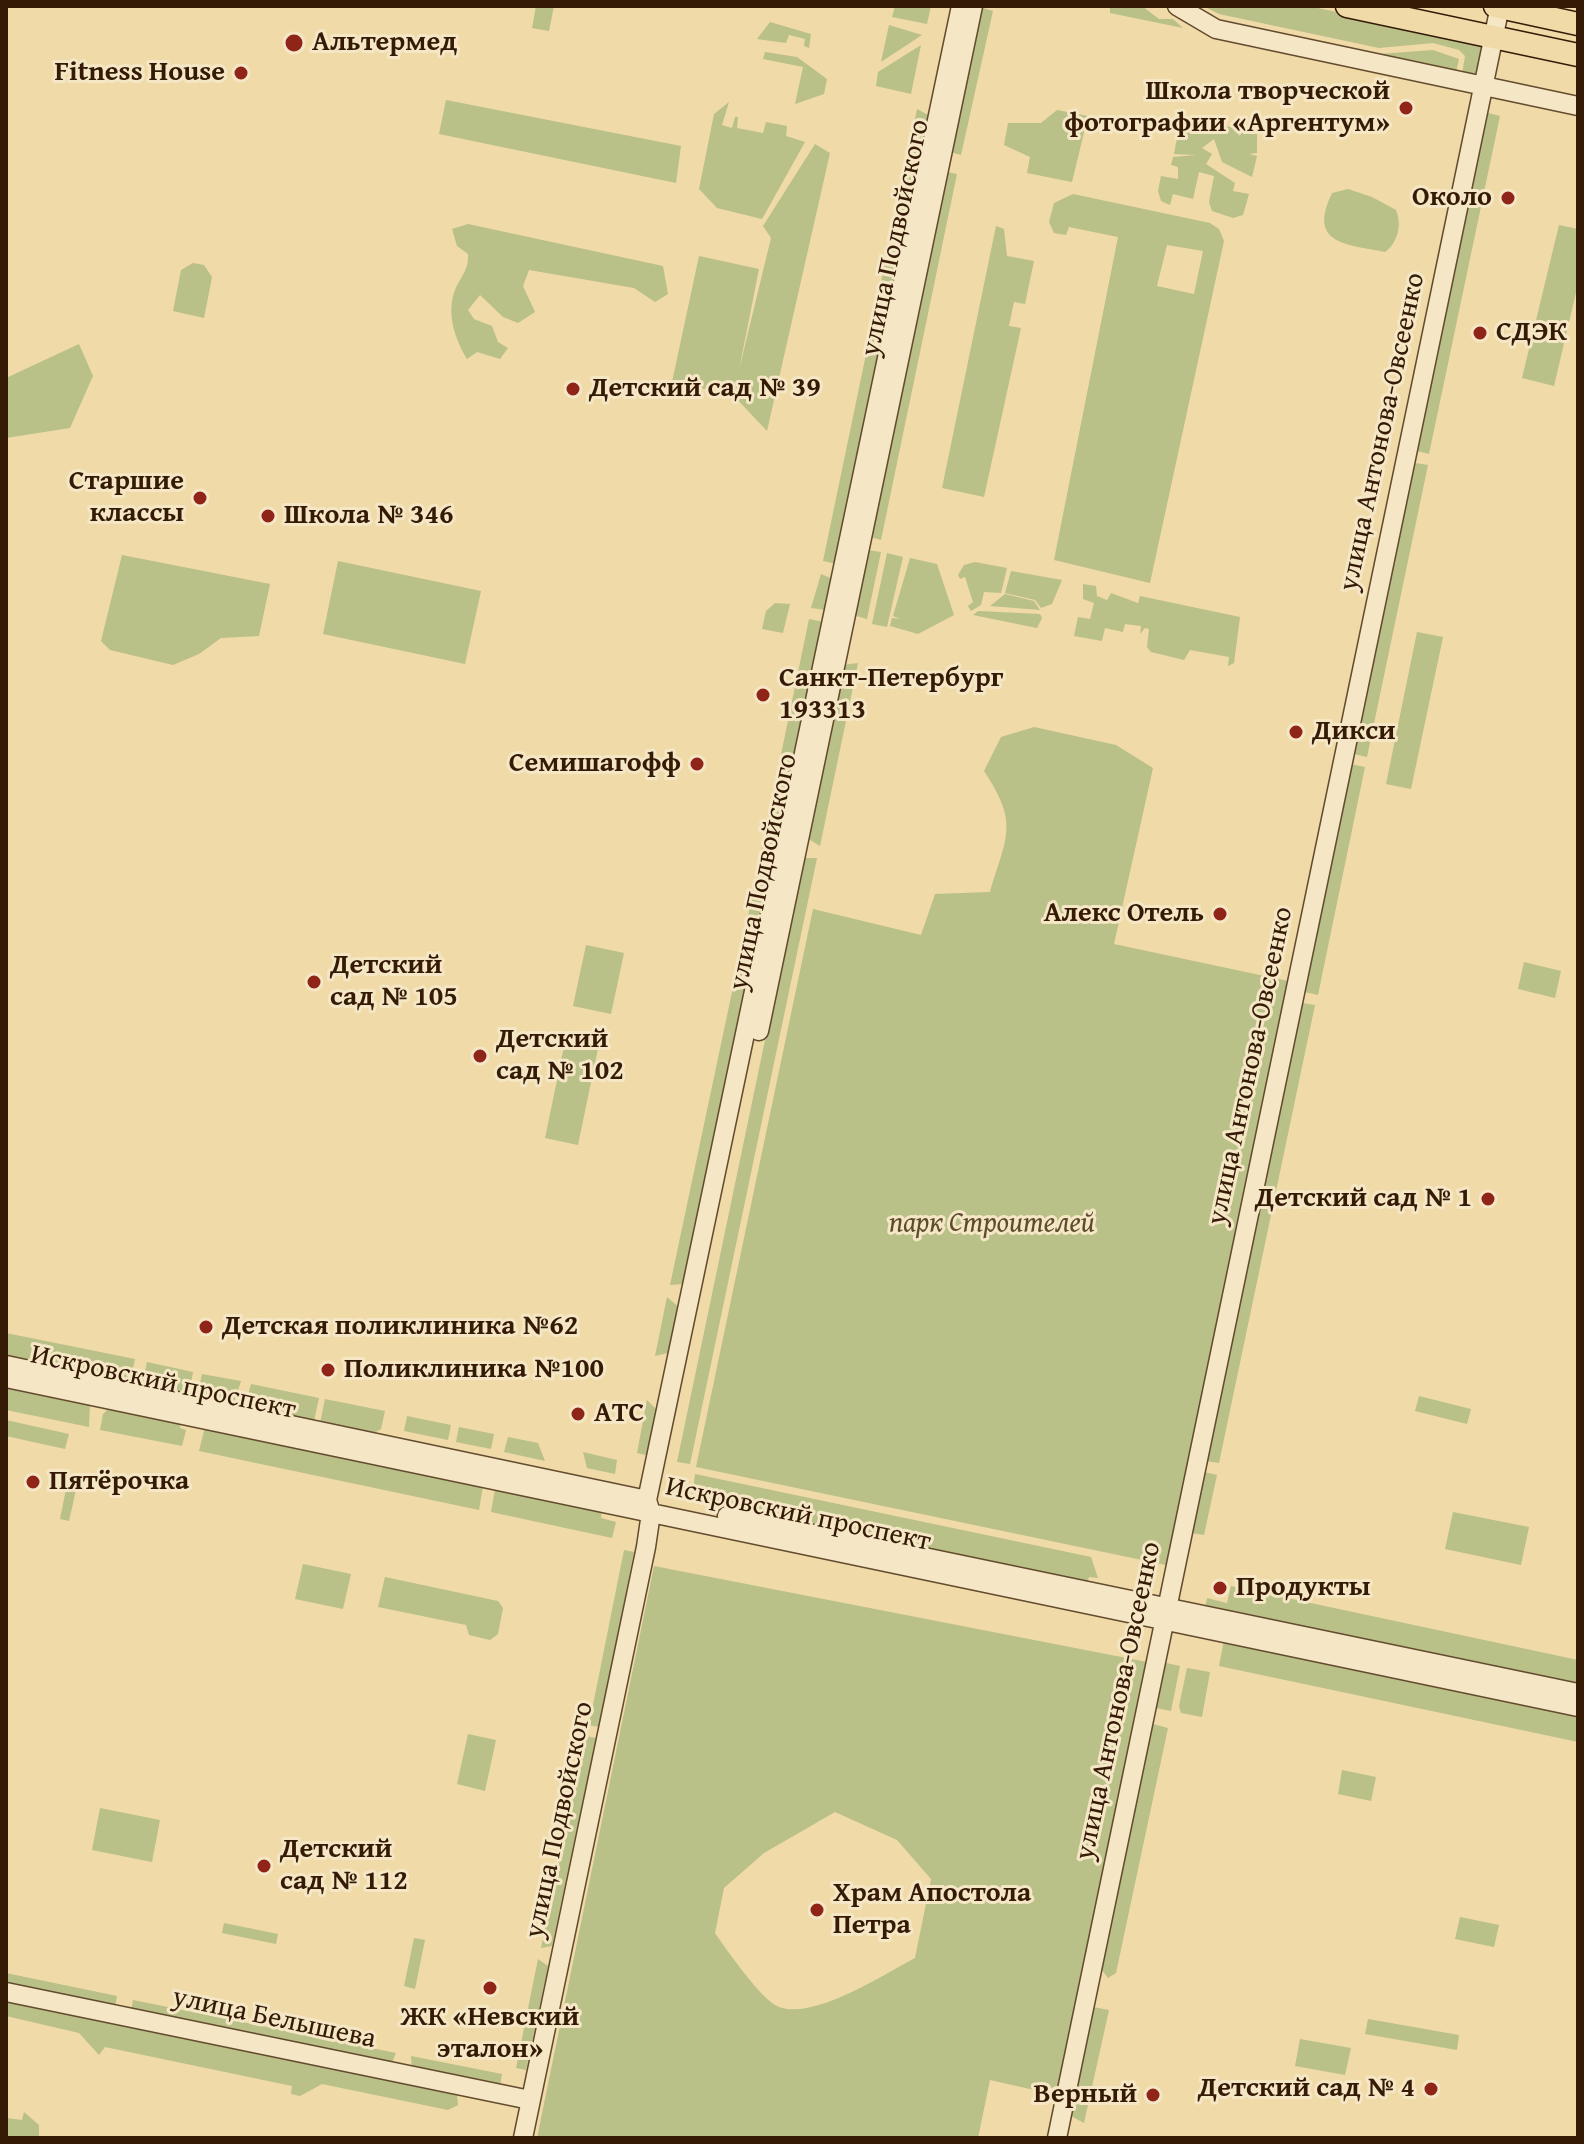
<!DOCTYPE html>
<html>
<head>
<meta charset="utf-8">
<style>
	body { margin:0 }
	#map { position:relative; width:1584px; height:2144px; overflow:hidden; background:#efdaa8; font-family:"Gentium Book Plus",serif }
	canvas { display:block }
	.frame { position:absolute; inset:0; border:8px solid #351b06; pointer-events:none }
</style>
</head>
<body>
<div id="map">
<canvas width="1584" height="2144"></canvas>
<div class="frame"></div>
</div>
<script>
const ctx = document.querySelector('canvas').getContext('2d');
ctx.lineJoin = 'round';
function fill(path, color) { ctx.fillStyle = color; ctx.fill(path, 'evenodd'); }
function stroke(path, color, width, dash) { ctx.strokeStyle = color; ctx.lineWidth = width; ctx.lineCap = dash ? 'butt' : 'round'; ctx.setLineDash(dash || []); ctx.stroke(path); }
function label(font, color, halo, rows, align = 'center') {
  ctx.font = font + ' "Gentium Book Plus",serif'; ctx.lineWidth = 6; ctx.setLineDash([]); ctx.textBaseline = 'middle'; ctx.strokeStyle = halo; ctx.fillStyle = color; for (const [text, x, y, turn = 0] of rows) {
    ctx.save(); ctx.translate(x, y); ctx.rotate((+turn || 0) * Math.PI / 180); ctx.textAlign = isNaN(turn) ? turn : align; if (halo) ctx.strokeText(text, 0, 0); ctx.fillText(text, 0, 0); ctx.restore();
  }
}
fill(new Path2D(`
	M536,6H554L549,31L532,28Z
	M895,6H931L927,24L892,17Z
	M1110,6H1142L1159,19H1173L1183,28L1110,13Z
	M1203,6H1308L1473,40L1483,49L1476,73L1462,74L1465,56L1459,50L1433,43L1379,48L1219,14Z
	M983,8L993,11L961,155L950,152Z
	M1216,20L1379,54L1433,50L1459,59L1456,72Z
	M770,22L811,34L809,48L804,46L805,39L789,35L786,43L757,39Z
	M889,25L922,35L881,62Z
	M921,45L911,94L876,86L878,72Z
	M765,52L797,57L827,79L824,94L795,104L803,67L763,59Z
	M446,100L681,146L676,183L439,134Z
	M729,102L722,125L732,128L735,117H738L737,128L763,133L766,122L787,126L786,136L805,142L762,219L717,208L699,189L714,114Z
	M917,109L930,116L837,564L823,561Z
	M1057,110L1088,116L1072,182L1027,173L1030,157L1004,145L1008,123H1041Z
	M1488,113L1500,116L1429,454L1417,451Z
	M1175,117L1189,119L1190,127L1192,119L1217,124L1216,132L1220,125L1240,129L1239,137L1243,130L1257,134V153L1249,154L1257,156L1252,177L1222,162L1214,139L1202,148L1212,154L1206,164L1235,183L1233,191L1249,194L1243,215L1233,218L1212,211L1209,202L1214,176L1199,172L1193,199L1173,194L1170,205L1161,201L1158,191L1161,176L1178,179V167L1171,165L1173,157L1196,155L1174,154L1179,127L1172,123Z
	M815,144L830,153L767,431L733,395L672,382L699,256L759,269L739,370L771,238L763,226Z
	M947,172L957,174L881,540L870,537Z
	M1348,189L1372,197L1396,210C1402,224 1398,243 1385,252C1347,244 1307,245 1332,193Z
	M1073,194L1210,223L1219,229L1224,241L1150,583L1054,560L1118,237L1069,227L1066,235L1054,233L1049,222L1054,203ZM1167,245L1203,251L1194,294L1157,286Z
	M468,224L663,266L668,294L655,302L634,288L529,270L523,286L535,312L518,323L503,317L480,295L468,310L474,319L492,326L498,342L508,348L500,359L477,352L467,359C455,339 446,313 455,290C461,276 469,270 468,254L457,246L452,229Z
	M1559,225L1578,229V284L1554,386L1522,378Z
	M996,226L1004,229L1007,256L1034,261L1025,304L1014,302L1009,326L1021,328L984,497L942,488Z
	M193,263L204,265L212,277L204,318L173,311L181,270Z
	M79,344L93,376L70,428L6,438V378Z
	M1415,463L1428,465L1367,757L1354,754Z
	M867,550L881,552L867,619L853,615Z
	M887,553L903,557L887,627L872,624Z
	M122,555L270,584L259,636L221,638L199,654L173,665L110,650L101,641Z
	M910,558L937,564L954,615L918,634L890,626L892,618L900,619L893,616Z
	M338,561L481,591L465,664L323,634Z
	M975,562L1007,568L1001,593L984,592L981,605L971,611L968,606L973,602L965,577L960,579L958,575L964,565Z
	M1011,571L1062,580L1052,604L1041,608L1035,600L1005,593Z
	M821,574L833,579L826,610L811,608Z
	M1083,584L1096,586L1097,596L1107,600L1111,593L1138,603L1140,596L1240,617L1234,663L1228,666L1229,657L1190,650L1184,660L1151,652L1147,647L1149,629L1145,628L1140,634L1141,626L1125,624L1123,632L1105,628L1102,641L1074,636L1078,617L1090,619L1094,603L1083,599Z
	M1005,594L1034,601L1040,610L990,606Z
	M775,603L790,604L783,633L762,629L766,611Z
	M978,611L1040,614L1042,618L1037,628L973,615Z
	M809,619L824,622L774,864L759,861Z
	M1417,632L1443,637L1411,789L1386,784Z
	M858,663L820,846L807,838L843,665Z
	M1034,727L1116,745L1153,768L1114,944L1288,981L1166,1565L696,1467L813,909L921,935L935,894L990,892C1007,835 1019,824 984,771L1001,737Z
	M1351,764L1365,767L1318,995L1305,992Z
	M803,858H817L690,1464L677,1462Z
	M757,874L771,877L686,1280L683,1284L670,1285Z
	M586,945L624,953L611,1014L573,1006Z
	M1524,962L1561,971L1555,998L1518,989Z
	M1302,1003L1315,1005L1219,1463L1206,1461Z
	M567,1032L600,1039L578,1145L545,1138Z
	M667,1297L681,1309L672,1352L655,1356Z
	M6,1333L135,1359L130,1383L6,1357Z
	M147,1362L193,1372L189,1395L142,1385Z
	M202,1374L241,1381L234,1403L197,1397Z
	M251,1384L319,1398L314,1421L248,1407L246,1402Z
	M6,1386L90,1404L89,1427L6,1410Z
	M1419,1396L1471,1409L1467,1424L1415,1411Z
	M325,1399L385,1411L381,1429L372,1434L320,1423Z
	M647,1400L657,1410L650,1456L637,1453Z
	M109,1408L181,1422L180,1428L186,1430L182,1446L100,1430L103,1414Z
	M407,1416L451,1425L448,1440L404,1431Z
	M6,1420L69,1434L65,1449L6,1436Z
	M205,1427L483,1486L479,1510L199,1451Z
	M459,1427L494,1434L491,1449L456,1442Z
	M508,1437L538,1443L545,1461L504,1452Z
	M583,1452L617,1460L615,1474L587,1468Z
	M1204,1472L1217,1475L1204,1535L1191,1533Z
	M695,1474L1091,1557L1098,1578L1089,1577L1087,1583L692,1500Z
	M68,1479L78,1481L69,1521L60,1519Z
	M495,1489L602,1510L601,1518L616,1522L612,1538L491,1512Z
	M1453,1512L1529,1527L1521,1565L1445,1549Z
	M624,1550L634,1552L599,1727L589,1725Z
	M303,1564L351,1574L343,1609L295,1599Z
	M654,1566L1147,1662L1058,2085L1043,2092L990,2080L978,2138H537ZM835,1812L897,1840L931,1879L915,1958C883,1975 814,2020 779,2007C762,2001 726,1949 715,1933L724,1888L764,1853Z
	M385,1577L498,1601L503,1608L498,1634L490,1640L469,1635L466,1625L378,1607Z
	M1231,1586L1578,1660V1686L1205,1607L1207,1598L1227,1603Z
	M1224,1640L1578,1714V1742L1219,1666Z
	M1166,1663L1180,1666L1171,1711L1156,1708Z
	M1187,1668L1210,1672L1202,1717L1181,1713L1179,1706Z
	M1153,1724L1168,1728L1116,1973L1108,1978L1102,1970Z
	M468,1734L496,1740L485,1791L457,1784Z
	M586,1736L596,1738L552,1946L541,1948Z
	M1342,1770L1376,1777L1371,1801L1338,1794Z
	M100,1808L160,1820L152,1862L92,1850Z
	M1460,1917L1499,1925L1494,1947L1455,1939Z
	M224,1923L278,1934L276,1944L222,1933Z
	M414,1938L425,1940L415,1989L404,1986Z
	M538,1959L548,1966L526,2070L516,2068Z
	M6,1973L117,1996L115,2007L6,1984Z
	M6,1999L457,2094L458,2105L448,2110L322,2084L300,2096L291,2094L292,2086L105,2047L99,2055L79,2033L6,2016Z
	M133,2000L396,2053L391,2065L131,2011Z
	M1093,2007L1109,2010L1084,2123L1071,2116Z
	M1368,2019L1459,2035L1457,2050L1365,2034Z
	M1300,2039L1351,2048L1345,2075L1295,2066Z
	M411,2056L502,2074L500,2086L412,2069Z
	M24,2112L39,2125V2138H6V2118L22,2120Z`), '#b9c088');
const minor = new Path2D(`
	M1177,6L1216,29L1578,106
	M759,1031L973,6
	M6,1365L647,1500
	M6,1378L1578,1707
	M727,1516L1578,1693
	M6,1992L530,2100
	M523,2138L646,1547L651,1513L647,1500L961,6
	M1057,2138L1500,6`);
const major = new Path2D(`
	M1347,6L1578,55
	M1495,6L1578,24`);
stroke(minor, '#644b2e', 21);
stroke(major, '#351b06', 25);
stroke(minor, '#f5e7c6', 18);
stroke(major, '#efdaa8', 22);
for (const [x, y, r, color] of [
	[294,43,10,"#8f2418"],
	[241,73,8,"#8f2418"],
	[1406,108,8,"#8f2418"],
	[1508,198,8,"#8f2418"],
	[1480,333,8,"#8f2418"],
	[573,389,8,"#8f2418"],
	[200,498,8,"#8f2418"],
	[268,516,8,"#8f2418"],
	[763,695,8,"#8f2418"],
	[1296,732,8,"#8f2418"],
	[697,764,8,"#8f2418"],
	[1220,914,8,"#8f2418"],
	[314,982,8,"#8f2418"],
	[480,1056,8,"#8f2418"],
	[1488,1199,8,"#8f2418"],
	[206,1327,8,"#8f2418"],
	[328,1370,8,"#8f2418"],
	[578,1414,8,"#8f2418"],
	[33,1482,8,"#8f2418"],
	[1220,1588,8,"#8f2418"],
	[264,1866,8,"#8f2418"],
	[817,1910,8,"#8f2418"],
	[490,1988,8,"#8f2418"],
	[1431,2089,8,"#8f2418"],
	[1153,2095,8,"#8f2418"]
]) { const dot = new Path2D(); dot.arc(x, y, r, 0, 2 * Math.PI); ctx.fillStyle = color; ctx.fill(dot); stroke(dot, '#f5e7c6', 3); }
label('bold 28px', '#351b06', '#f5e7c6', [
	["Альтермед",312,43],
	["Fitness House",225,73,"right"],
	["Школа творческой",1390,92,"right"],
	["фотографии «Аргентум»",1390,124,"right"],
	["Около",1492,198,"right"],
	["СДЭК",1496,333],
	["Детский сад № 39",589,389],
	["Старшие",184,482,"right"],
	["классы",184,514,"right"],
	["Школа № 346",284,516],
	["Санкт-Петербург",779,679],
	["193313",779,711],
	["Дикси",1312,732],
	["Семишагофф",681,764,"right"],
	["Алекс Отель",1204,914,"right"],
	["Детский",330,966],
	["сад № 105",330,998],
	["Детский",496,1040],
	["сад № 102",496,1072],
	["Детский сад № 1",1472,1199,"right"],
	["Детская поликлиника №62",222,1327],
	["Поликлиника №100",344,1370],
	["АТС",594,1414],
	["Пятёрочка",49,1482],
	["Продукты",1236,1588],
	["Детский",280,1850],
	["сад № 112",280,1882],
	["Храм Апостола",833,1894],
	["Петра",833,1926],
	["ЖК «Невский",490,2018,"center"],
	["эталон»",490,2050,"center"],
	["Детский сад № 4",1415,2089,"right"],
	["Верный",1137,2095,"right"]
], 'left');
label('28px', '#351b06', '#f5e7c6', [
	["улица Подвойского",896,238,-78],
	["улица Антонова-Овсеенко",1383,432,-78],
	["улица Подвойского",764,872,-78],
	["улица Антонова-Овсеенко",1251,1066,-78],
	["Искровский проспект",163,1383,12],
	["Искровский проспект",798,1515,12],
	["улица Антонова-Овсеенко",1119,1701,-78],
	["улица Подвойского",560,1820,-78],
	["улица Белышева",274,2019,12]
]);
label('italic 28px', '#5d4d2d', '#f5e7c6', [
	["парк Строителей",992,1224]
]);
</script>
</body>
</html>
